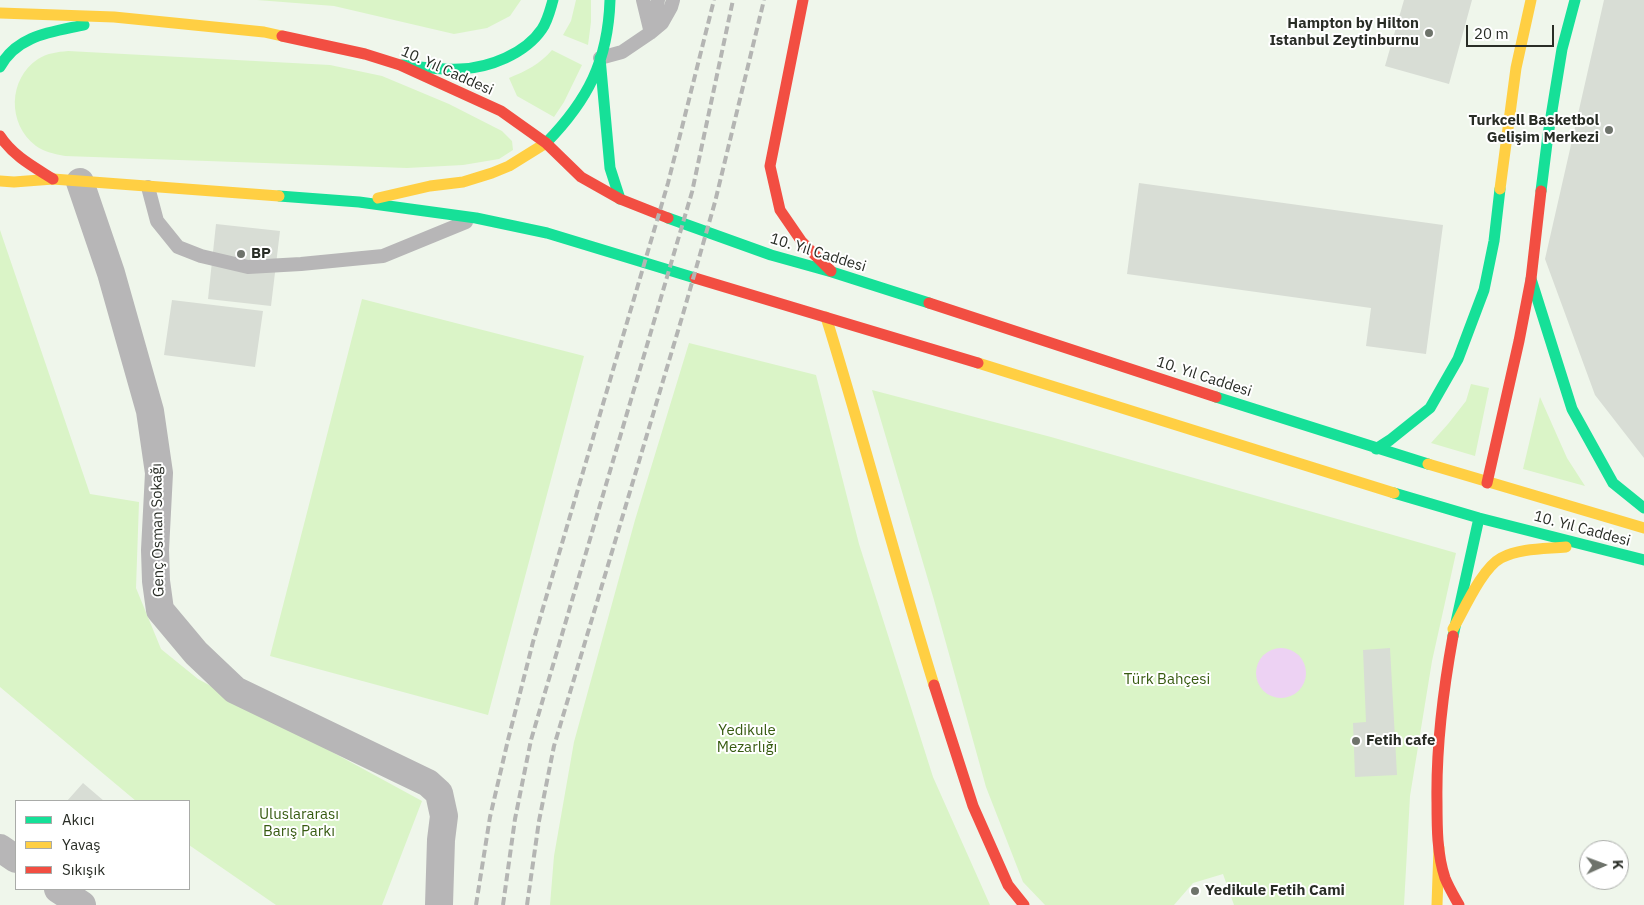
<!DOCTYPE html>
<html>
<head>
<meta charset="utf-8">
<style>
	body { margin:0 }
	#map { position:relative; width:1644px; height:905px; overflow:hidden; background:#eff6eb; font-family:"IBM Plex Sans",sans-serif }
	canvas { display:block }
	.legend { position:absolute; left:15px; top:800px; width:175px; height:90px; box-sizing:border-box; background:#fff; border:1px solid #a9aba8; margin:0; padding:6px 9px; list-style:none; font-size:15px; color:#292d26 }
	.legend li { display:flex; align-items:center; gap:10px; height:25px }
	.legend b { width:25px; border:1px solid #a9aba8 }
	.north { position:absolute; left:1579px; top:840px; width:50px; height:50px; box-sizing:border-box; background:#fff; border:1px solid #a9aba8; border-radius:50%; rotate:88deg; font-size:14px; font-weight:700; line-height:20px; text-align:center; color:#292d26 }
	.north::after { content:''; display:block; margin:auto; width:18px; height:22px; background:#6e736b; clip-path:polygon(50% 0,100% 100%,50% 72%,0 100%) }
	.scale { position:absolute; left:1466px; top:25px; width:88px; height:22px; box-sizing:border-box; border:2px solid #292d26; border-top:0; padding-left:6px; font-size:15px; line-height:18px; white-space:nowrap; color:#292d26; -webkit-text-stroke:4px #fff; paint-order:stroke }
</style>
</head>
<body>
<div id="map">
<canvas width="1644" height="905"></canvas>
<ul class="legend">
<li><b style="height:6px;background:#16e098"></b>Akıcı</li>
<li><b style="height:6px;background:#ffcf43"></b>Yavaş</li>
<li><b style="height:6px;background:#f24e42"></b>Sıkışık</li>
</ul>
<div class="north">K</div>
<div class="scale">20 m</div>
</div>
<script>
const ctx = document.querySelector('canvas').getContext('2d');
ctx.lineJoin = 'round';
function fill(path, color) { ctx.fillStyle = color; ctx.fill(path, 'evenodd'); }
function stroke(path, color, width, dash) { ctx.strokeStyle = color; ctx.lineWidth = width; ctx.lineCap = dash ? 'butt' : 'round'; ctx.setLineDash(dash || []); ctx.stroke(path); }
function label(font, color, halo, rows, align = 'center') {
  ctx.font = font + ' "IBM Plex Sans",sans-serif'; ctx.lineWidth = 4; ctx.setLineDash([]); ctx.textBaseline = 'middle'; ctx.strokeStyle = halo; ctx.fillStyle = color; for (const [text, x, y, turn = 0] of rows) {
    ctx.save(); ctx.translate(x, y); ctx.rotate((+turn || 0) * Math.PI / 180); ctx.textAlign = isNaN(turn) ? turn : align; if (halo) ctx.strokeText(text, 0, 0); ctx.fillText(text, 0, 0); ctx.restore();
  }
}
fill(new Path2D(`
	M257,0H521L510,16L487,28L454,34L334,6Z
	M576,0H591V22L588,45L563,35L571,21Z
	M552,50L582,65L564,102L554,117L517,96L509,78C526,71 540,64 552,50Z
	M68,51L330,65L382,76L449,104L502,131L512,141L513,150L499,159L463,165L407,168L65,156C55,154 44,152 36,146C7,124 8,79 38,59C48,53 57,52 68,51Z
	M0,230L90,494L139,502L136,588L161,649L198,679L422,801L382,905H276L189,845V801H136L0,687Z
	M362,299L584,356L488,715L270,656Z
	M689,343L816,375L859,544L933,777L990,905H550L554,856L574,742L635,520Z
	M1471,384L1489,388L1475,456L1431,443L1448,424L1466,401Z
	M872,390L1051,437L1456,553L1432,661L1410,796L1404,905H1234L1223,874L1193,883L1174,905H1045L1023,882L986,787L934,600Z
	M1540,397L1567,458L1585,486L1523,469Z`), '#daf4c7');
fill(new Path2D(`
	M1256 673a25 25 0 1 1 50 0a25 25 0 1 1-50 0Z`), '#edd2f3');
fill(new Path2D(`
	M1404,0H1472L1449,84L1385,66Z
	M1604,0H1644V458L1595,395L1545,259Z
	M1139,183L1443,225L1426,354L1366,346L1371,308L1127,274Z
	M216,224L280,231L271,306L208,299Z
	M172,300L263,311L255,367L164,355Z
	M1390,648L1397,775L1355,777L1353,723L1366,722L1363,650Z
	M83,783L104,801H67Z`), '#d8ddd5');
stroke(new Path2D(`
	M643,0L650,29
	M651,32L658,0
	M600,58L622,52L650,33L662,23L671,7L673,0
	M148,187L157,221L178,247L201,256L248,267L301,264L383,256L466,222`), '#b7b6b7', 14);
stroke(new Path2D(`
	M80,182L111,273L150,411L159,473L155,550L156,581L160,610L196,653L235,690L428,783L439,793L444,816L441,840L439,905
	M0,848L16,859
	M58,889L82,905`), '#b7b6b7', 28);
stroke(new Path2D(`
	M600,58L610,168L620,199
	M402,65C421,67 441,70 460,69C489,68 525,54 542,29C548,20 550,10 553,0
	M0,67C17,35 52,32 84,25
	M546,143C588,100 608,61 610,0
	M1541,191L1548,135L1562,49L1575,0
	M279,196L359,202L476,218L547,233L695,278
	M668,218L771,255L832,272L929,303
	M1531,279L1572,409L1613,483L1644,508
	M1216,397L1428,464
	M1376,449L1390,440L1430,408L1458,359L1484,290L1494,241L1500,189
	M1394,493L1479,518L1644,560
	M1453,636L1479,518`), '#16e098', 11);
stroke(new Path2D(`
	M0,13L114,17L264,32L282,36
	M0,181L14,182L53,179L279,196
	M1500,189L1516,68L1531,0
	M378,198L430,186L463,182L492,173L509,166L546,143
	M826,317C864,439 896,563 934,685
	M978,363L1394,493
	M1428,464L1644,528
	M1453,629C1464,610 1482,568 1501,558C1520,548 1545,549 1566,547
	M1437,905L1439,848`), '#ffcf43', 11);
stroke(new Path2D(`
	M803,0L770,166L780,210L802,242L831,271
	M282,36L365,54L400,65L501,111L546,143L581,177L620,199L668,218
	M0,136C13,156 34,167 53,179
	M695,278L978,363
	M929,303L1216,397
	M1487,483L1519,341L1531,279L1541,191
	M1453,636C1443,691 1436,746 1437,802C1437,827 1437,854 1445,878C1449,888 1454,896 1459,905
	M934,685L973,806L1008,885L1024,905`), '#f24e42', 11);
stroke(new Path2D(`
	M476,905L490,817L508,740L533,642L668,183L714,0
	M503,905L515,819L531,740L692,192L733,0
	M527,905L539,821L554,746L683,314L715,202L764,0`), '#b4b5b3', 4, [8, 4]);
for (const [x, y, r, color] of [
	[1429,33,5,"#6e736b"],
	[1609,130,5,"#6e736b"],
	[241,254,5,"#6e736b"],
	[1356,741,5,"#6e736b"],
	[1195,891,5,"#6e736b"]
]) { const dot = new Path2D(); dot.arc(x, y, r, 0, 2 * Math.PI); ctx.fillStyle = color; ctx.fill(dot); stroke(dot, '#fff', 2); }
label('bold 15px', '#292d26', '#fff', [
	["Hampton by Hilton",1419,24,"right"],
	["Istanbul Zeytinburnu",1419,41,"right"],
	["Turkcell Basketbol",1599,121,"right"],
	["Gelişim Merkezi",1599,138,"right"],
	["BP",251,254],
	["Fetih cafe",1366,741],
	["Yedikule Fetih Cami",1205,891]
], 'left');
label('15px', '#292d26', '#fff', [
	["10. Yıl Caddesi",447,71,24],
	["10. Yıl Caddesi",818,253,17],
	["10. Yıl Caddesi",1204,377,18],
	["10. Yıl Caddesi",1582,529,15],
	["Genç Osman Sokağı",158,530,-91]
]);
label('15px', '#375b11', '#fff', [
	["Türk Bahçesi",1167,680],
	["Yedikule",747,731],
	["Mezarlığı",747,748],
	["Uluslararası",299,815],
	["Barış Parkı",299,832]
]);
</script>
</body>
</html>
